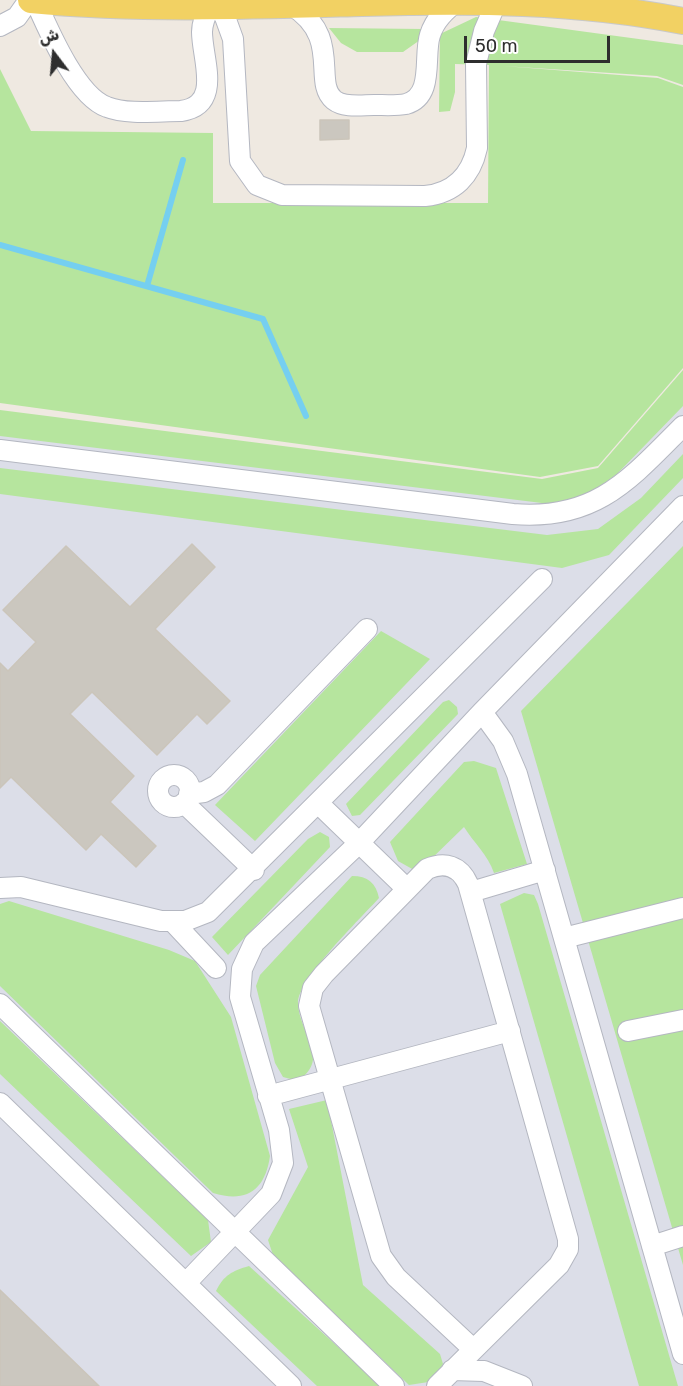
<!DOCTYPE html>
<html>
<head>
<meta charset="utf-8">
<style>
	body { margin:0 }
	#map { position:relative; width:683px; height:1386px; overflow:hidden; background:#efe9e1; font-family:Rubik,Cairo,sans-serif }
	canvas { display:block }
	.north { position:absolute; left:24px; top:24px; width:60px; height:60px; -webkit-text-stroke:4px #fff; paint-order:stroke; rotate:344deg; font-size:16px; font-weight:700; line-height:24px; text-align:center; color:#2e2e2e }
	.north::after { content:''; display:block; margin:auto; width:21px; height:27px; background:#2e2e2e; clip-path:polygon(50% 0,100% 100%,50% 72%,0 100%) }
	.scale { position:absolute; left:464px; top:36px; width:146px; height:27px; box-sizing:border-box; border:3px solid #2e2e2e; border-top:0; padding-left:8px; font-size:18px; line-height:21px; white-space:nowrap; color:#2e2e2e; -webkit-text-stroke:4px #fff; paint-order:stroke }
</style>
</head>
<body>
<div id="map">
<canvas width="683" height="1386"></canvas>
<div class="north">ش</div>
<div class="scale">50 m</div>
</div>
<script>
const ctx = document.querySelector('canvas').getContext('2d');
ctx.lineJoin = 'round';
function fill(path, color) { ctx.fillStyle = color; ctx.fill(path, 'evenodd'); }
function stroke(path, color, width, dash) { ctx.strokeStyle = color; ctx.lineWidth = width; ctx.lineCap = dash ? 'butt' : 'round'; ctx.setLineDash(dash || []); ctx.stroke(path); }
fill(new Path2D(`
	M683,383V1386H0V413L580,486Z`), '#dcdee8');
fill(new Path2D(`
	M476,17L683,45V85L657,76L503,66L658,78L683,87V368L598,466L540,477L0,403V69L31,131L213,133V203H488L489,65L455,64V92L450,111L439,112L440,34Z
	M329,28L424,29L420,40L403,52H357L341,43Z
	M683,370V406L617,474L592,492L558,505L0,436V410L542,479L598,468Z
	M683,454V478L609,555L562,568L0,494V468L547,535L598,529L641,498Z
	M683,546V1265L521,711Z
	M381,631L430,659L255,841L215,805Z
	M449,700L457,707L458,714L360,815L352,816L346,804L443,702Z
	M474,761L496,768L527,864L494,873C488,855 474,843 464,827L426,864L414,870L398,861L390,842L464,762Z
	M320,832L329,837L330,847L228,955L212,937L308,839Z
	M352,876C368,876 376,883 379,898C361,918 298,979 298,1003C299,1034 332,1057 298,1081L283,1077L275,1063L256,986L260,975Z
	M524,893L534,895L538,904L678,1386H639L500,904Z
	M9,901L169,950L195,961L231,1017L270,1156C265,1191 246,1203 213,1193L0,986V904Z
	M0,1021L208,1220L211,1242L191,1256L0,1074Z
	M327,1100L363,1285L440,1354L443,1364L435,1381L409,1385L273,1255L268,1240L308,1167L289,1109Z
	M249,1266L381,1386H317L216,1291C224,1275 232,1271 249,1266Z`), '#b6e59e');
stroke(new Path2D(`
	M0,245L263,319L306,416
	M147,286L183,160`), '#75cff0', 6);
const building = new Path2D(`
	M320,120H349V139L320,140Z
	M192,544L215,567L155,629L230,701L207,724L197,714L157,755L92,692L70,714L134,776L110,802L156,846L136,867L101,834L86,850L11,777L0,788V663L8,671L36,642L3,610L66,546L130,607Z
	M0,1290L99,1386H0Z`);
fill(building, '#cbc7bf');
stroke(building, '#cbc5ba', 1.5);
const minor = new Path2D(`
	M35,0C48,29 76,96 107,107C128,115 158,111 181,111C223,105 202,59 202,32C202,23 206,14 210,5
	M217,5L225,17L233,39L240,161L257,185L282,195L425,196C454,193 471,176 477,148L476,64L484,31L497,1
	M291,5C343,37 312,82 334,100C344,108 362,105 374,105C384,105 396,106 406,104C435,96 423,56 430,35C435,19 446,9 459,0
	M0,26L17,17L29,0
	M0,450L513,514C596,521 630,479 683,426
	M482,712L503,741L517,774L683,1354
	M158 791a16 16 0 1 1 32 0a16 16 0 1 1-32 0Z
	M189,794L204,792L217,785L367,629
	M184,803L254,870
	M319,804L407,889
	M0,888L21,887L161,921H185L208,912L542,579
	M471,892L545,870
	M173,922L216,968
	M564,938L683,908
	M0,1004L394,1386
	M628,1031L683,1020
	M268,1096L510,1031
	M0,1103L291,1386
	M652,1246L683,1236
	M186,1283L271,1194L283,1163L279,1130L240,997L242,969L254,943L359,843L482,712L683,506
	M452,1370L484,1371L522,1386
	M437,1386L559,1265L568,1249V1239L468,884C460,866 445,861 427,869L324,974L313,988L309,1006L381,1256L396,1277L473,1349`);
const major = new Path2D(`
	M31,0C141,10 252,6 362,3C470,0 577,0 683,21`);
stroke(minor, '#b4b7c1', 22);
stroke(major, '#c9c9c9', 28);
stroke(minor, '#fff', 20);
stroke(major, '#f2d163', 26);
</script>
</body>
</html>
